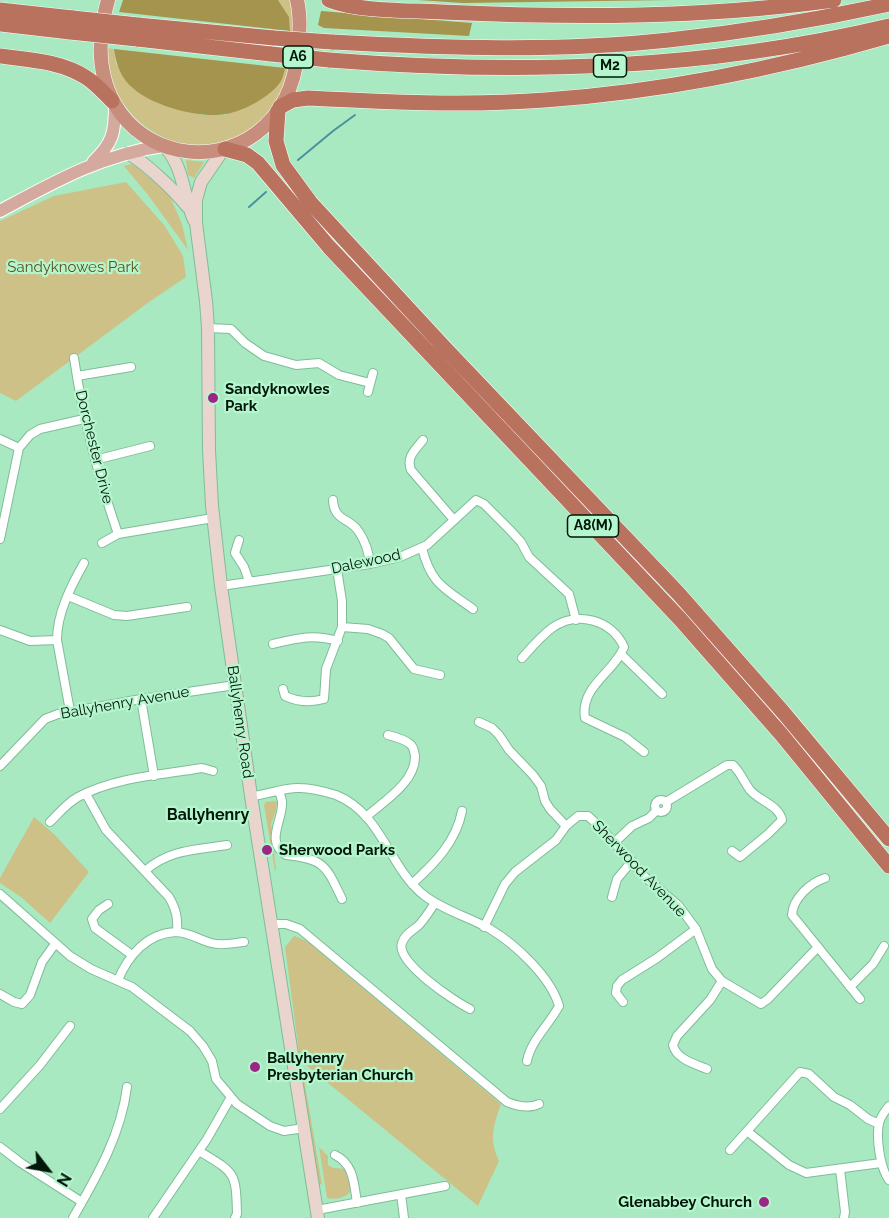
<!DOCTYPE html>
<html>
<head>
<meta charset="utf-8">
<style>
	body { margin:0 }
	#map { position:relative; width:889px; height:1218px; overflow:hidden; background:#a8e9c1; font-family:Raleway,sans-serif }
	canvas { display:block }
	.north { position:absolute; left:18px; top:1140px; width:60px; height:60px; -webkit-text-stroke:4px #b5f6ce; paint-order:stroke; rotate:121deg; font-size:16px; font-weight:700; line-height:24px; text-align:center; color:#001709 }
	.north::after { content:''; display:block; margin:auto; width:21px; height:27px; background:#001709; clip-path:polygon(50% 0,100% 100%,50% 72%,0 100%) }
</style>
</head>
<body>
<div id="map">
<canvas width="889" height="1218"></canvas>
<div class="north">N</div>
</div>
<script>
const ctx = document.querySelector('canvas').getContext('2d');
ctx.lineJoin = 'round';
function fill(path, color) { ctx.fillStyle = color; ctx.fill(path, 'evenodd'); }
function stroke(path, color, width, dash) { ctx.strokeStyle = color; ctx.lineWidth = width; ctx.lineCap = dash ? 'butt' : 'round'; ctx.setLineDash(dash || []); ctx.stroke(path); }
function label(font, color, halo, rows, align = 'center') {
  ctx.font = font + ' Raleway,sans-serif'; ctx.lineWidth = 4.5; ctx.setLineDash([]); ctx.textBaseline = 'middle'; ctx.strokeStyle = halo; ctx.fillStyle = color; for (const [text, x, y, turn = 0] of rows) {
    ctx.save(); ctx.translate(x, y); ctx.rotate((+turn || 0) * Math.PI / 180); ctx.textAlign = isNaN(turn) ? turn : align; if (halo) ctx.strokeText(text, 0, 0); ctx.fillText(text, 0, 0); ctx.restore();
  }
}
fill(new Path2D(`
	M278,0H290L294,15L293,32L290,31L289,17Z
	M107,48L114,49L116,64L154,101L175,109L202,115H225L280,82L285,68H288C282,106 248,145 207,147C164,149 122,117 110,76C107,67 107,57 107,48Z
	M186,160L204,162L194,178L188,175Z
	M133,164L169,194L182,224L188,250L148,195L124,166Z
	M126,182L165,226L183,256L186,277L149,302L16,401L0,393V221L54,196Z
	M274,801L277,802L276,810L271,824L276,870L275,871L264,805L266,802Z
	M34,817L54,834L89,872L50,923L21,897L0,883V878Z
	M294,936L307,941L501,1104C493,1127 489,1138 499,1161L478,1206L300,1060L285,947Z
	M299,1066L302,1067L322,1184L318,1185Z
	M319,1147L328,1156V1165L333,1168L347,1169L351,1191C345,1198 336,1200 327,1198Z`), '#cec188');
fill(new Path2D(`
	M123,0H278L289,17L290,31L119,12Z
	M418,0H672L463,3Z
	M321,11L472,23L469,36L324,28L318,25Z
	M114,49L285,68C284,72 283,78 281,81C272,96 242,112 226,114C201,119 153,106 134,89C121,79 116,64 114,49Z`), '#a4944d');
stroke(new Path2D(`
	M298,160L333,131L355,115
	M249,207L266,192`), '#4a919d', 2);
const minor = new Path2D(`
	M208,328L231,329L245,343L264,356L296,365L319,363L339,375L370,383
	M74,358C83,419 98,476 118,534
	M77,376L131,367
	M368,392L373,373
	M0,439L19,448
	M423,440C415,450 406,457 411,470L454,520
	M95,460L150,446
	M333,500C334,522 350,517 359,532C365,541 369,554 370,564
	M0,539L19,448L30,435L40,429L84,419
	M239,540L235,553L244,567L249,581
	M102,543L118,534L213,518
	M422,548C431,584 444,588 473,609
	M221,586L370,564L400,557L427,545L476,500L484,504L509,529L521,542L529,557L569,594L576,620
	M68,596L114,615L127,616L187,607
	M342,627L368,629L382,634L389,638L414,669L440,675
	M0,630L30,641L57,640
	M273,644C298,638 313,634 338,641
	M621,654L662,694
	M522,658C531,648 541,636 552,628C577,610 612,620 624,647C614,673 580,686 585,718L625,737L644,752
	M283,689L285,696C298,702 310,703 324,699L326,669L342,627V601L337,569
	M141,699L154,776
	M70,711L57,640C57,613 71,586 84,563
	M479,722L492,728L499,735L509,750L533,775L541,786L545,801L550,809L566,826
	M0,766L45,719L58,714L141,699L235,685
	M279,791C280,794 281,797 282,801C284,819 264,841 286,855C325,859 326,866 342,899
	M86,794L106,830L169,897C176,909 178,918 177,932
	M251,796C267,795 284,787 300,788C311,788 326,792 336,795C383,814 389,869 425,896C445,911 469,917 490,929C515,944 551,977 559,1006C549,1025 531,1040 527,1061
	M655 806a6 6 0 1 1 12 0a6 6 0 1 1-12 0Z
	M666,802L727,765H733C741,773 744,782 750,790C759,801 779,805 782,820L768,834L740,857L732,851
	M366,817C383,802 416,782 415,756C414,751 414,747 410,744C404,739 396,737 388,735
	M50,822C59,813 67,803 78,797C115,777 161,775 202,768L213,771
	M615,842L632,826L649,818L656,811
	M145,871C169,849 197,850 227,845
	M825,878C810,883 793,898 792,915L860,999
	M412,884C435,863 456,842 462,811
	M0,894L70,956L91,969L132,987L190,1031L203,1046L212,1061L216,1079L237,1104L270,1126L284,1131L304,1128
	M612,897L617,879L632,861
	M435,903C430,910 425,919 418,926C412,931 405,934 402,943C395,962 454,1001 470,1009
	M108,904L99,910L92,919L95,928L132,955
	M271,924H286L300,929L507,1102C517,1106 529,1109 539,1104
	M484,927L505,884L515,872L556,840L566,826L578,816H588L600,827L645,877L678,905L696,929L712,969L722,981L761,1004L768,999L818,947
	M118,980C128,956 147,933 176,932C188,932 200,940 211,943C222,946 234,943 244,942
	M850,987L873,964L884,946
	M0,994L14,1002L22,1004L30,995L42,962L55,944
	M623,1002L616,993L617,986L622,980L657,958L696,929
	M707,1069C695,1064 676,1059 673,1045L677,1036L710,1000L722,981
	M889,1106C885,1111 881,1116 879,1123C876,1138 880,1168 889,1180
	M0,1109L40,1065L70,1026
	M747,1131L789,1165L806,1173L881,1163
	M0,1147L21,1163L82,1202
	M730,1150L800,1072L809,1074L834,1097L850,1105L868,1119L879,1124
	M199,1151C235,1173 236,1171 237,1214L235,1218
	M335,1155C354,1164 354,1184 357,1203
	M840,1169L845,1212L844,1218
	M401,1194L404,1218
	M317,1210L445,1186
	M73,1218C97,1176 121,1135 127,1087
	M153,1218L207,1139L231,1097`);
const secondary = new Path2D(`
	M165,147C184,167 183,196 194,220
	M223,150L201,182L196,200V223L206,301L208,328L209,450L212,506L221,586L251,796L318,1218
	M127,153C144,161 174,190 187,206`);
const primary = new Path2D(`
	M93,162C113,143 115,132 115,106
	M0,211C54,182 101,155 163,146`);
const trunk = new Path2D(`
	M108,0C58,176 285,208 298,50C300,33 301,17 297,0`);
const motorway = new Path2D(`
	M329,0C359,12 409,10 442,12C573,18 703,18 834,0
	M0,10L73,18
	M0,24L70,32
	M138,25L274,38
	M137,39L271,54
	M332,42C444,48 557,52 669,40C743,32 816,20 889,4
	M0,56C30,60 61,61 87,78C96,84 104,93 112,101
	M329,60C519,75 703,70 889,26
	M280,107L293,100L308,98C387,102 466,106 545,100C662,92 776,69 889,36
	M278,111L276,141L283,165L310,202L444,347L678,593L783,712L889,839
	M225,149L247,155L258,163L329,247L680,619L781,734L889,866`);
stroke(minor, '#7ebd97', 10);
stroke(secondary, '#7ebd97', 14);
stroke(primary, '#fff', 14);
stroke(trunk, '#fff', 15);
stroke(motorway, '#fff', 16);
stroke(minor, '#fff', 8);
stroke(secondary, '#ead5ce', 12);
stroke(primary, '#d5aa9e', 12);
stroke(trunk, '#c78e7e', 14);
stroke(motorway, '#b9725d', 15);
const motorwayBridge = new Path2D(`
	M73,18L138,25
	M70,32L137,39
	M274,38L332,42
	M271,54L329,60`);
stroke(motorwayBridge, '#fff', 16, []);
stroke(motorwayBridge, '#b9725d', 15);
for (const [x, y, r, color] of [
	[213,398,6,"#9b2784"],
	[267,850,6,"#9b2784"],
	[255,1067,6,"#9b2784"],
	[764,1202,6,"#9b2784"]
]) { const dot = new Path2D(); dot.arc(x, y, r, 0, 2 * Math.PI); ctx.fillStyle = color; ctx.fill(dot); stroke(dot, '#b5f6ce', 2); }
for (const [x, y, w] of [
	[298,57,30],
	[610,66,33],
	[593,526,51]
]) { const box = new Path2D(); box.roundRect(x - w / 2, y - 11, w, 22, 4.5); ctx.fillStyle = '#b5f6ce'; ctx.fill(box); stroke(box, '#001709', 1.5); }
label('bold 14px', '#001709', null, [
	["A6",298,57],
	["M2",610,66],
	["A8(M)",593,526]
]);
label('15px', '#5d511b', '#b5f6ce', [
	["Sandyknowes Park",73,267]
]);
label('bold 15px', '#001709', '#b5f6ce', [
	["Sandyknowles",225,389],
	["Park",225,406],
	["Sherwood Parks",279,850],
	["Ballyhenry",267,1058],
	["Presbyterian Church",267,1075],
	["Glenabbey Church",752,1202,"right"]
], 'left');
label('15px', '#001709', '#b5f6ce', [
	["Dorchester Drive",94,447,76],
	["Dalewood",366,562,-12],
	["Ballyhenry Avenue",125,703,-10],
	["Ballyhenry Road",240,722,82],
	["Sherwood Avenue",639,869,46]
]);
label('bold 16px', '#001709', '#b5f6ce', [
	["Ballyhenry",208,815]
]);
</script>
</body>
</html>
